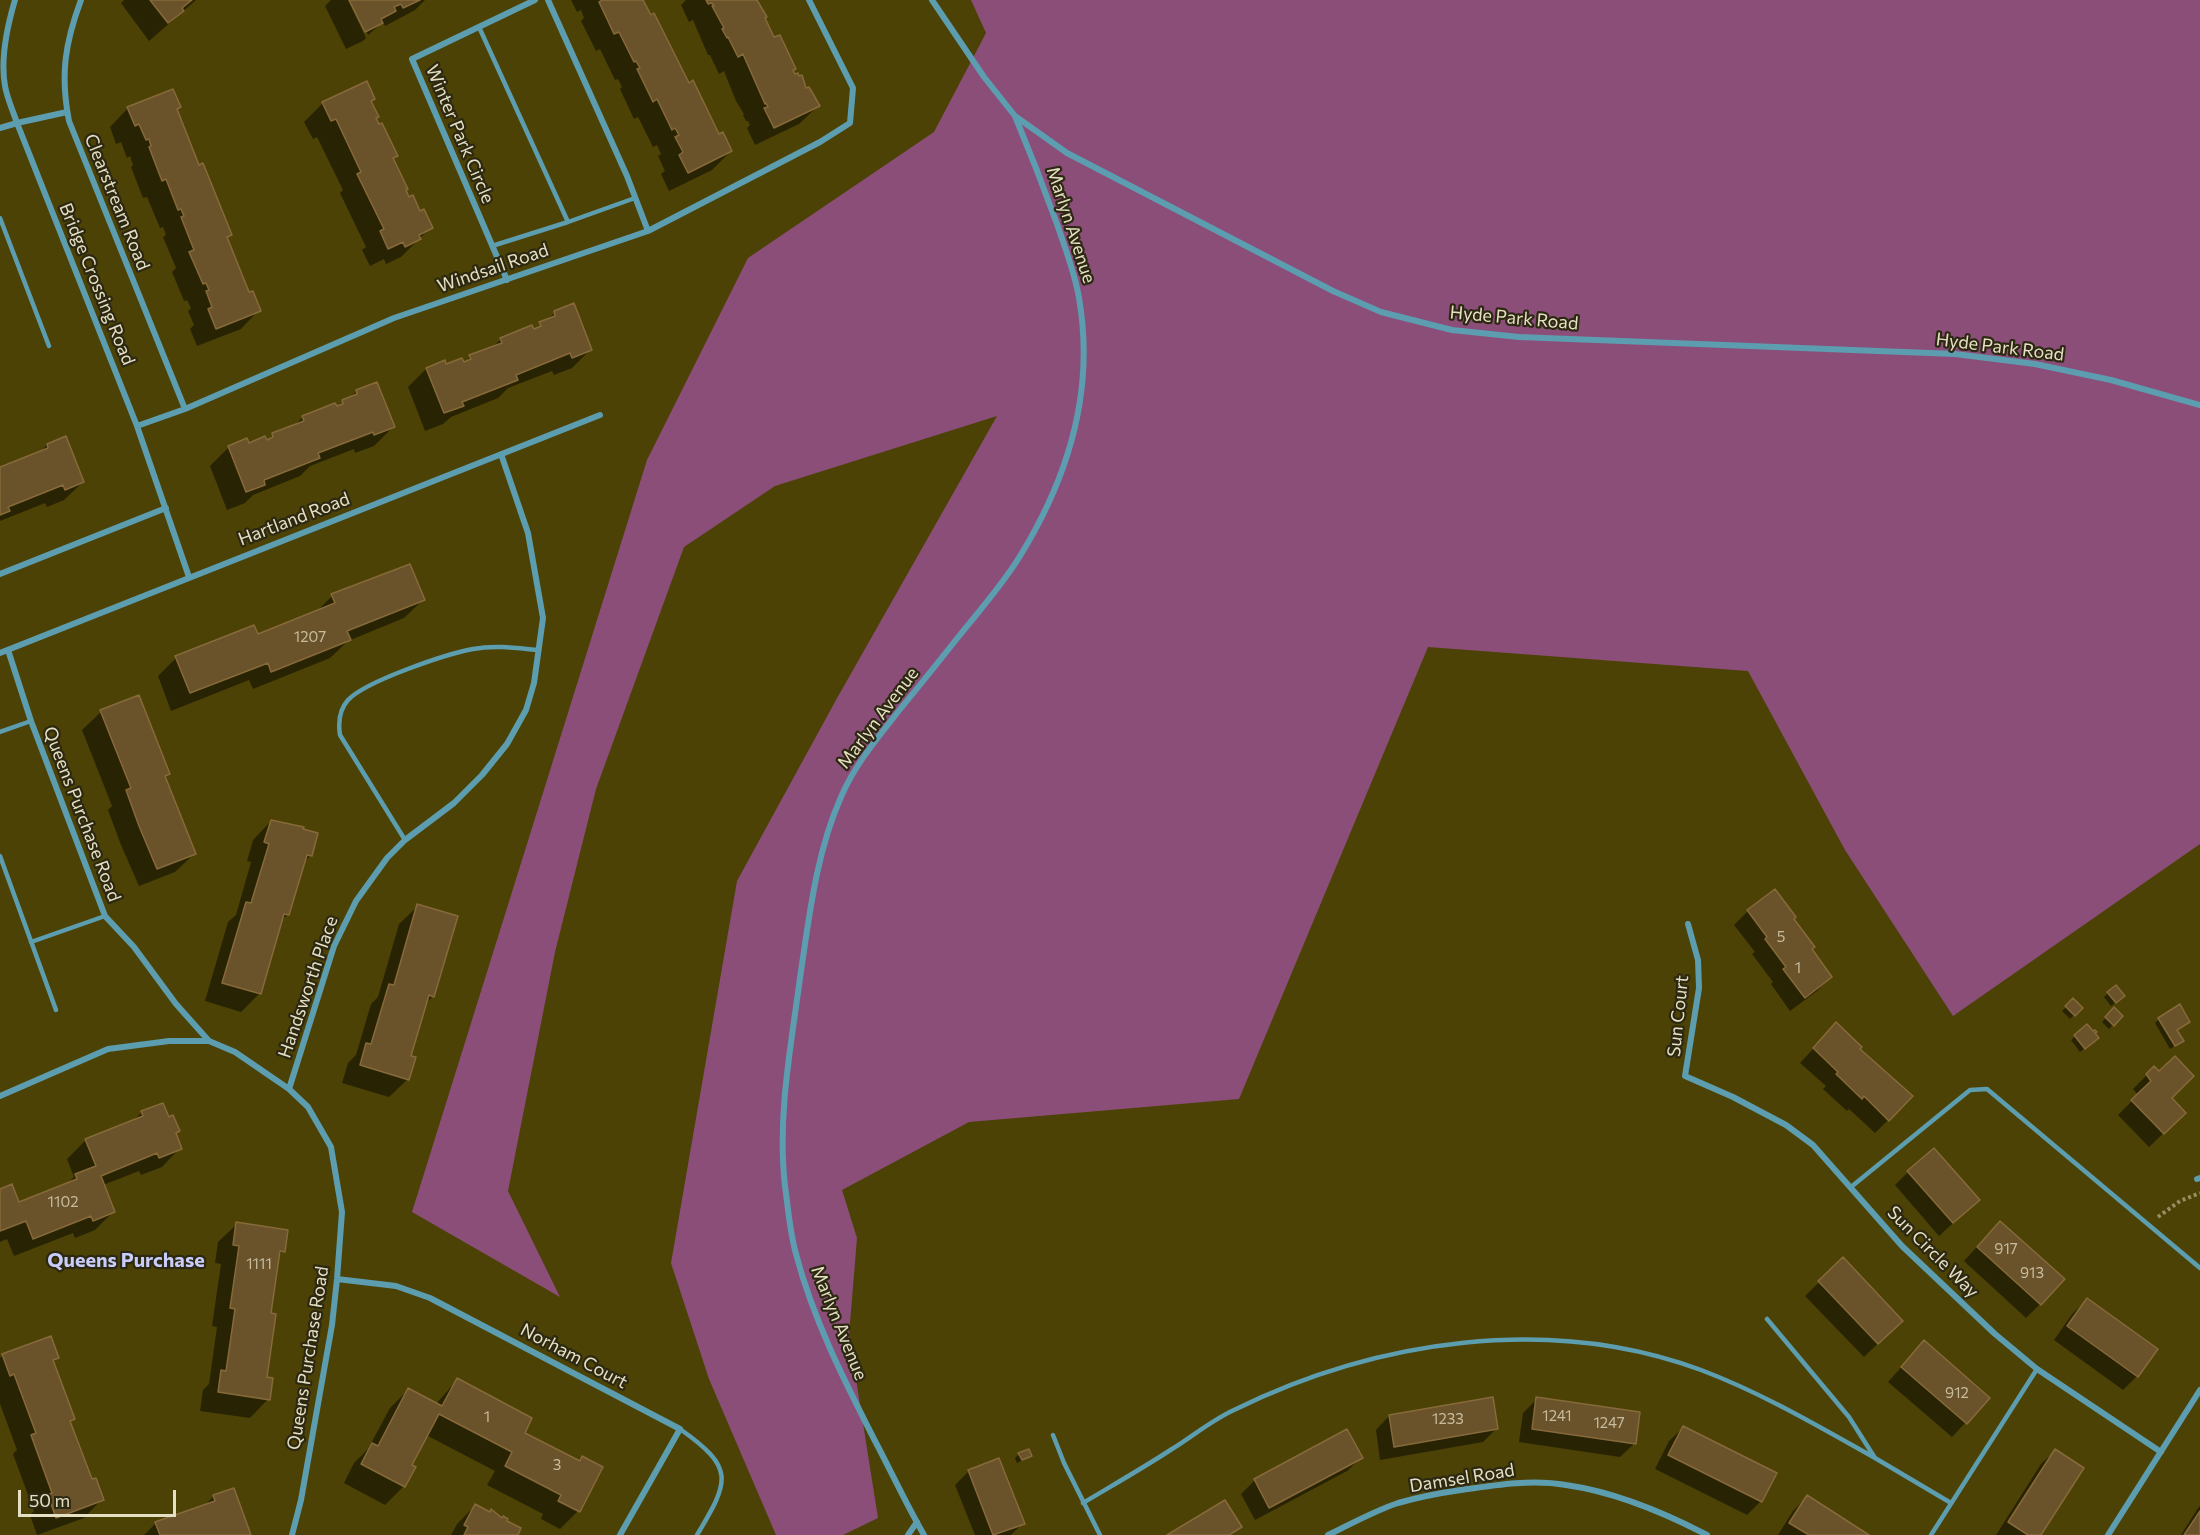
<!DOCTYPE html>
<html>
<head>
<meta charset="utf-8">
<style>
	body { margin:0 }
	#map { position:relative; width:2200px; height:1535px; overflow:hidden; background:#4c4205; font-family:Commissioner,sans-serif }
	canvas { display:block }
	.scale { position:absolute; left:18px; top:1490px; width:158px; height:27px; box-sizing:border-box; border:3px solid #e5e0c4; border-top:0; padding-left:8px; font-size:18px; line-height:21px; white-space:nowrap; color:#e5e0c4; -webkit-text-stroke:4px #2d2812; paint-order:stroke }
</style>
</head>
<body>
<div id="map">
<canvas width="2200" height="1535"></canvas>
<div class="scale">50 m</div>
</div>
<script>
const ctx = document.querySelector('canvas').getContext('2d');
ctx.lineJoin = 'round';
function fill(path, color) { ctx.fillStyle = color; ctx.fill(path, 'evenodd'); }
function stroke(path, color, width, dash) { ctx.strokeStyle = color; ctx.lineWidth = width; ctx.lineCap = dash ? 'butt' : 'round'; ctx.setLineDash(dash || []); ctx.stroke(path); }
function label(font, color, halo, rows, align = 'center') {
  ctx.font = font + ' Commissioner,sans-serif'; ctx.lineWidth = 4.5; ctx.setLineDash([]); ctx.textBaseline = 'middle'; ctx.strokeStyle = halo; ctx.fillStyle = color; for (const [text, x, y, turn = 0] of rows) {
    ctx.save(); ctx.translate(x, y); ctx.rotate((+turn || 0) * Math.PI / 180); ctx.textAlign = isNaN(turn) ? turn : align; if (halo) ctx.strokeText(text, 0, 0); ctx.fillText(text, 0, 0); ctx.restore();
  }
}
fill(new Path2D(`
	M971,0H2200V844L1953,1016L1845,850L1748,671L1428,647L1239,1099L969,1122L842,1190L857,1238L849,1335L878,1518L843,1535H776L709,1379L671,1263L737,881L836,700L997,416L775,486L684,547L596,789L555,952L508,1191L560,1297L412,1212L647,460L748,258L934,132L986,33Z`), '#8b4e79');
fill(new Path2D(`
	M124,0H196L149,41L121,3Z
	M331,0H348L366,38L363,41L346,49L325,6Z
	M351,0H425L415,10L385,26L383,22L368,35Z
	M571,0H642L688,85L719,136L731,151L712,170L669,191L661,174L665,171L658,156L661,154L657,145L653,147L638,117L634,119L620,89L622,87L618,79L615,80L600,49L596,51L581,21L584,18L581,10L577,12Z
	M686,0H755L792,70L818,106L799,124L755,145L747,128L750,125L748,121H746L743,115L744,114L736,101L724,71L719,74L710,55H708L693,20L689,22L681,5Z
	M374,99L370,102L375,119L396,155L392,159L404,190L431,227L401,257L386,264L384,259L370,266L362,250L366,247L340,193L343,190L317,137L313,139L304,122L323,103Z
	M128,108L176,110L198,167L230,235L226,238L249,294L259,310L241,329L197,346L190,329L194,325L188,311L191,308L187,300L184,301L172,272L176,268L163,237L166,235L163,227L160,228L147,197L143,198L131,167L133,165L130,156L127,158L121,142L116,144L110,127Z
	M555,313L591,349L572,368L554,375L552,371L508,388L498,398L451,417L443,424L425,431L408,387L426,369L463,364L470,357L492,348L501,339L533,331Z
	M357,391L393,427L374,446L355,453L354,449L310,466L300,476L253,495L245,503L227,510L210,466L229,447L266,442L273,435L293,427L303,417L336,408Z
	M47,445L83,482L64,500L47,507L45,503L0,521V469L39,453Z
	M332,596L423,600L404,618L348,641L330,658L253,689L249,680L171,711L158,676L176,658L257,636L315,613Z
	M138,697L168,774L164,777L194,854L175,872L139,886L121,845L108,810L112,806L82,730L101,712Z
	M271,821L316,834L310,856L303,863L288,914L280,922L259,994L241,1012L205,1001L228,922L236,915L251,862L247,861L253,840Z
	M418,906L433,996L425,1004L410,1057L408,1079L389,1097L342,1083L348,1063L356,1055L371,1004L378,997L399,924Z
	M1748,911L1810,950L1830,977L1817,991L1790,1011L1771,984L1773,982L1752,954L1755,952L1734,925Z
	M2116,987L2119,1000L2111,1006L2104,997Z
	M2073,1000L2081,1008L2070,1019L2062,1011Z
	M2114,1009L2121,1016L2109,1029L2102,1022Z
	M2159,1019L2188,1022L2176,1031L2178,1044L2170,1049L2155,1023Z
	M1836,1024L1858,1049L1888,1120L1875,1133L1849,1109L1847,1111L1823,1089L1826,1086L1800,1063Z
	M2087,1026L2093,1042L2080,1052L2071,1040Z
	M2154,1068L2170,1098V1127L2149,1147L2118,1115L2138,1095L2133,1089Z
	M142,1112L175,1134L180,1148L162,1167L141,1175L139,1171L103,1185L113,1212L95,1230L75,1238L73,1233L14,1256L7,1239L0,1242V1191L18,1204L66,1185L74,1177L67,1159L86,1140L133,1121Z
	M1908,1172L1978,1200L1939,1236L1895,1185Z
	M237,1224L283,1251L277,1257L269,1315L266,1378L268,1399L250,1418L200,1411L203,1390L209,1384L217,1327L212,1326L221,1264L215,1263L218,1242Z
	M1986,1237L2040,1304L2026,1318L1964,1261Z
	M1843,1259L1901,1321L1864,1357L1805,1296Z
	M2087,1300L2137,1376L2123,1390L2054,1340L2073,1313Z
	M1924,1342L1988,1398L1952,1437L1888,1382Z
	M3,1355L57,1357L53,1362L73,1419L69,1422L91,1481L102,1499L84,1518L37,1535L30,1515L34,1511L13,1454L17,1450L0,1404V1358Z
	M457,1380L523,1433L578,1462L583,1458L578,1511L560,1529L541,1519L543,1514L487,1485L495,1471L426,1435L410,1465L404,1486L385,1505L344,1483L354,1463L368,1449L390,1408L408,1390L436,1404Z
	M1537,1399L1634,1444L1620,1457L1519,1442L1523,1413Z
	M1389,1416L1497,1428L1483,1442L1380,1460L1376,1430Z
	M1683,1428L1761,1501L1747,1515L1655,1469L1669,1441Z
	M2055,1451L2039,1535H1996L2041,1464Z
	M1019,1454L1030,1456L1017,1463L1015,1458Z
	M1361,1458L1347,1471L1255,1520L1241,1494L1255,1480Z
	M969,1471L1023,1523L1011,1535H975L955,1485Z
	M233,1490L249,1535H144L156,1523L204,1506L213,1497Z
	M1807,1497L1867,1535H1778L1793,1511Z
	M475,1506L516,1535H451L457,1524Z
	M2200,1506V1535H2181L2198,1508Z`), '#0007');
const building = new Path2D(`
	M150,0H192L182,8L184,11L168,23Z
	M349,0H420L403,8L401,4L394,7L396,11L381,19L383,23L365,32Z
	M602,0H643L651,15L654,13L689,83L693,80L719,134L723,132L732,151L688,173L679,155L683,152L675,137L679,135L675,128L672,130L657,99L653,102L637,69L640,68L636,61L634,62L619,32L614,34L599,2Z
	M706,0H757L767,17L765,18L774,37L780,35L796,69L793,70L795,74L798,73L799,76L802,75L806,88L809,87L820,106L774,128L764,108L768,107L766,103L765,104L743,54L738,57L728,37L727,38L722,29L724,28L712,6H714L712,3L708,4Z
	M367,81L375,99L371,101L379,117L376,118L379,124L382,123L398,156L393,158L408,189L406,190L409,197L413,195L420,211L424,209L433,228L419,235L421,239L405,247L403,242L388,249L380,231L384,229L357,174L361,172L336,119L331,121L322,102Z
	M173,89L181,107L177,109L199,165L203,163L232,235L227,237L249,292L253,291L261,311L216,329L208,309L212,307L206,291L209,290L206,283L203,284L189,252L194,250L181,217L184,216L181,209L178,210L166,179L162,181L149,147L151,146L149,139L146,140L139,124L135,126L127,107Z
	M574,303L592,350L572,358L570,353L516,375L518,380L462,402L464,406L444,413L426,368L445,360L446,364L462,358L464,362L471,359L469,355L502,343L500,338L532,325L534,329L541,326L539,322L555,316L554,311Z
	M377,382L395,427L374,435L373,432L318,453L320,458L264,480L265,485L246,492L228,446L247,438L249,443L265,436L267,440L273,437L272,433L304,421L302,416L335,403L337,406L343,404L342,400L357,394L356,390Z
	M66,436L84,482L65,490L63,485L8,507L10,511L0,515V467L48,448L47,444Z
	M410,564L425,600L347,631L351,640L271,672L268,663L190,693L175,656L254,625L258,634L335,603L331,594Z
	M139,695L170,774L165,776L196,854L157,869L139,826L126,790L131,788L100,710Z
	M271,820L304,827L303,829L318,833L312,856L307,855L289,915L284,914L261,994L222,983L246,902L251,903L269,844L264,842Z
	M1775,889L1796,917L1794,919L1815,947L1812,949L1832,977L1805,998L1783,969L1786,967L1765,939L1767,937L1747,910Z
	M417,904L458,916L434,997L429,995L411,1056L416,1057L409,1080L360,1065L366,1043L371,1044L389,984L394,985Z
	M2116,985L2125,996L2116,1003L2107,992Z
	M2073,998L2083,1008L2075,1016L2065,1006Z
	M2180,1004L2190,1022L2177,1030L2184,1041L2175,1046L2158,1018Z
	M2114,1007L2123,1016L2114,1026L2105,1017Z
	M1836,1022L1862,1047L1860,1049L1913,1096L1889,1121L1864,1096L1862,1099L1836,1074L1838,1072L1813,1048Z
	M2087,1024L2093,1031L2095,1030L2097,1032L2095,1033L2099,1038L2085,1049L2074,1035Z
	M2175,1056L2194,1076L2172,1098L2186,1113L2164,1134L2131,1100L2151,1081L2146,1074L2154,1066L2159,1071Z
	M163,1103L169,1117L173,1115L180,1131L176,1133L182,1149L159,1158L157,1153L101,1176L115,1212L93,1221L91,1216L33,1239L26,1221L0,1231V1189L12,1184L19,1202L77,1179L75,1174L96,1166L85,1139L143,1116L141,1111Z
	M1934,1148L1980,1200L1953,1223L1907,1171Z
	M2000,1221L2065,1279L2041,1305L1977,1247Z
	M236,1222L288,1230L285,1252L280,1251L271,1313L276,1314L267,1377L273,1378L270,1400L218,1392L221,1370L226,1371L235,1309L230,1308L239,1246L233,1245Z
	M1843,1257L1903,1321L1878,1344L1818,1281Z
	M2087,1298L2158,1349L2138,1377L2067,1326Z
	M51,1336L59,1358L53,1360L75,1419L70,1421L92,1479L96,1478L104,1500L56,1518L48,1495L52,1493L31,1435L36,1433L14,1374L10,1376L2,1354Z
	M1924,1340L1990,1398L1967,1424L1901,1367Z
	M457,1378L532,1418L525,1433L580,1461L582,1456L603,1467L580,1512L558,1501L561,1495L505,1466L512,1452L439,1414L412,1465L416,1467L405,1487L361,1464L372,1443L378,1446L408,1388L442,1406Z
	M1493,1397L1498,1429L1394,1447L1389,1415Z
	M1536,1397L1640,1412L1636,1444L1532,1429Z
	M1683,1426L1777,1473L1762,1502L1668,1455Z
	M1347,1429L1363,1458L1269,1508L1254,1479Z
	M1029,1449L1032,1456L1022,1460L1018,1453Z
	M2055,1449L2084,1468L2041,1535H2028L2008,1522Z
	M999,1458L1025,1524L993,1535L968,1470Z
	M234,1488L251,1535H160L155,1522L215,1501L213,1495Z
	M1807,1495L1869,1535H1809L1789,1523Z
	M1225,1500L1242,1527L1229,1535H1167Z
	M475,1504L490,1512L491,1509L502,1518L503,1516L508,1519L507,1521L521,1528L518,1535H464L468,1527L464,1525Z
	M2200,1511V1535H2184Z`);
fill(building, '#6a522b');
stroke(building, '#876a3a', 1.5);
stroke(new Path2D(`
	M2158,1217L2180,1201L2200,1193`), '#978f63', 4, [3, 3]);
stroke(new Path2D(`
	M479,27L568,222
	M0,218L49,346
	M492,246L568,222L635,198
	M0,732L31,721
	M405,840L340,735C338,722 339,710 348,700C366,681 446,654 473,649C495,645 516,648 538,650
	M0,856L56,1010
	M31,942L105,916
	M1851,1187L1970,1090L1987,1089L2200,1268
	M1767,1319L1849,1417L1875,1458L1951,1503
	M680,1429C735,1468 730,1480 697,1535
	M1053,1435L1064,1463L1100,1535
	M1083,1503C1113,1485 1143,1468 1172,1449C1193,1436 1212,1420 1234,1410C1376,1340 1549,1314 1701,1370C1762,1393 1818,1426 1875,1458
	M1931,1535L2037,1369`), '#5d9db0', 4.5);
stroke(new Path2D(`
	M15,0C7,27 0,58 5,86C7,98 13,111 17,123L137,426L189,577
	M81,0C65,43 60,75 69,121L185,409
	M548,0L627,176L648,231
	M932,0L984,77L1015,116L1067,153L1333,291L1381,312L1452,330L1519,337L1955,354L2035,364L2111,380L2200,405
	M0,128L17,123L67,112
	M507,280L412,59L535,0
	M137,426L185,409L394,318L648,231L820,142L850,123L853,88L809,0
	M0,574L166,508
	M8,650L31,721L105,916L134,947L176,1004L209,1041L235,1052L289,1089L308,1107L331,1147L342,1212L337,1279L332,1325L301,1500L292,1535
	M0,653L600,415
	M1688,924L1698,960L1699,988L1685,1076L1733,1097L1786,1125L1813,1145L1902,1246L1995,1334L2037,1369L2161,1452
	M289,1089L334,946L356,901L387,858L405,840L454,803L482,775L507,744L526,710L534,683L543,618L528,533L501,454
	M0,1096L108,1049L169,1041H209
	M2197,1179L2200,1178
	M337,1279L396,1286L430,1298L680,1429L620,1535
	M908,1535L917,1522
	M924,1535C906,1504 891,1471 874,1439C844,1380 813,1319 796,1254C790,1233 788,1208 785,1186C777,1117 791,1046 800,978C809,918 816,853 841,797C855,764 879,736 901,708C921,684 940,660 959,636C980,610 1003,584 1020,556C1068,478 1095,390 1079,298C1075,273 1065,248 1057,224C1044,188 1030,152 1015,116
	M1328,1535C1351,1524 1374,1511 1398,1503C1419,1497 1440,1493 1461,1490C1495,1485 1532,1479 1566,1485C1615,1492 1663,1512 1707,1535
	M2108,1535L2200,1390`), '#5d9db0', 6);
label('15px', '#c6bc9e', null, [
	["1207",310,637],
	["5",1781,937],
	["1",1798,968],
	["1102",63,1202],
	["917",2006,1249],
	["1111",259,1264],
	["913",2032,1273],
	["912",1957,1393],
	["1241",1557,1416],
	["1",487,1417],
	["1233",1448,1419],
	["1247",1609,1423],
	["3",557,1465]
]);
label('18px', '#e5e0c4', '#2d2812', [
	["Winter Park Circle",460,134,67],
	["Clearstream Road",117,202,68],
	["Marlyn Avenue",1071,225,72],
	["Windsail Road",493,268,-19],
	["Bridge Crossing Road",97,284,68],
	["Hyde Park Road",1514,318,5],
	["Hyde Park Road",2000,347,7],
	["Hartland Road",294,519,-21],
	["Marlyn Avenue",878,718,-53],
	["Queens Purchase Road",82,814,69],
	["Handsworth Place",308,987,-71],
	["Sun Court",1678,1016,-84],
	["Sun Circle Way",1933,1252,45],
	["Marlyn Avenue",839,1323,68],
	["Norham Court",574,1356,28],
	["Queens Purchase Road",308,1358,-81],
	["Damsel Road",1462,1478,-9]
]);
label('bold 20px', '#c8cef9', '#2d2812', [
	["Queens Purchase",126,1260]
]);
</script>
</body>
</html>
